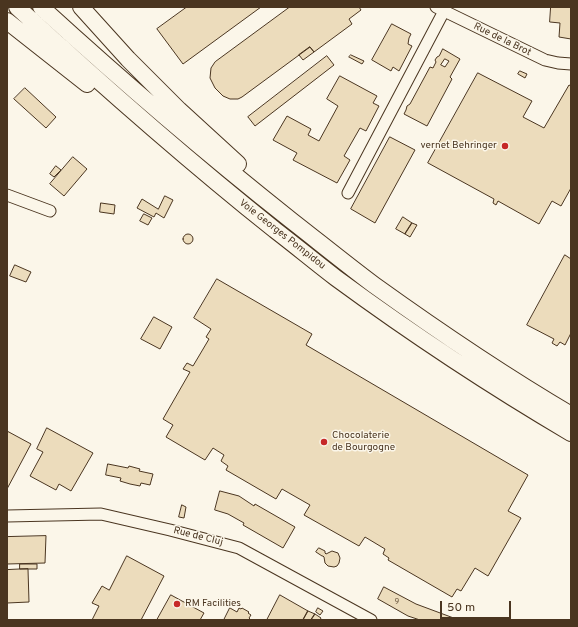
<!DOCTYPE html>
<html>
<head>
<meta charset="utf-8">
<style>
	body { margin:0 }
	#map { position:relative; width:578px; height:627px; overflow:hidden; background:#fbf6e9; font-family:Overpass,sans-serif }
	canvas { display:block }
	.frame { position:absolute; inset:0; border:8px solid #4a3520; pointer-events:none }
	.scale { position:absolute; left:440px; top:601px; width:71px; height:18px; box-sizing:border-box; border:2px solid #4a3520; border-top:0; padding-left:5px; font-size:12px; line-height:14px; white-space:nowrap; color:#4a3520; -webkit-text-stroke:3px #fbf6e9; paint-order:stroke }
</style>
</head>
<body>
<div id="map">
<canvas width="578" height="627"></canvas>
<div class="frame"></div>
<div class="scale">50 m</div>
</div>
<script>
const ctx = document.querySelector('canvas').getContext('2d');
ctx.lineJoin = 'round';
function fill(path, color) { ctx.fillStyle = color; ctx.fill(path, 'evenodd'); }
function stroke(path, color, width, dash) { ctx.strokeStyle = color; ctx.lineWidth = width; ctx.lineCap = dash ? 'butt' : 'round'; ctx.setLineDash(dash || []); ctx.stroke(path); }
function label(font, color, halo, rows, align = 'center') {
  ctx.font = font + ' Overpass,sans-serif'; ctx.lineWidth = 3; ctx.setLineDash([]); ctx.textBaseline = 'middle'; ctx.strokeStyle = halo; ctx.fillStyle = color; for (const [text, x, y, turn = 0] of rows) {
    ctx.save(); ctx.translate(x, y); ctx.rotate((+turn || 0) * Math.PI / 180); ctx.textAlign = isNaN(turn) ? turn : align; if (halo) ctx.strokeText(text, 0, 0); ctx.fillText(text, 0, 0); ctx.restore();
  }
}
const building = new Path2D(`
	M187,7H261L183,64L157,29Z
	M290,7H359L361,10L349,19L352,24L314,52L310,47L242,97L238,99H230L223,96L215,88L210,78L211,68L215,62Z
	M551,7H571V39L559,37L560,23L550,22Z
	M392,24L411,34L409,38L408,44L412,46L399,71L393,67L391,71L372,60Z
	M310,47L314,52L303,60L299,55Z
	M443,49L460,59L450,77L452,79L427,126L404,114L406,110L407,106L410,104L430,67L433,68L436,62L435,60L437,57L439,56ZM445,59L449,61L445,67L441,65Z
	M351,55L364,61L362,64L349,57Z
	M327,56L334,65L255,126L248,117Z
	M520,71L527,74L525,78L518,74Z
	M478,73L532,101L523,117L544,128L569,85L571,86V188L561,206L552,201L539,224L498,201L496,205L493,203L494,199L428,163Z
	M340,76L377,96L373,103L379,106L366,131L360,128L344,156L350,160L337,183L293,160L297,153L273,140L287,116L311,129L308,135L319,141L338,106L327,99Z
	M25,88L56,117L46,128L14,99Z
	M390,137L415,150L375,223L351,209Z
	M73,157L87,169L64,196L50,184Z
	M56,166L61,170L54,177L50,174Z
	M165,196L173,200L164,218L156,213L154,217L137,208L142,199L158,209Z
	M101,203L115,205L114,214L100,212Z
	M144,214L152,218L148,225L140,221Z
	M403,217L412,223L405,234L396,229Z
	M412,223L417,225L410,237L405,234Z
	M183 239a5 5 0 1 1 10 0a5 5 0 1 1-10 0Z
	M565,255L571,259V333L565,345L560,342L557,346L552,343L554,339L527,325Z
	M15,265L31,272L26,282L10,276Z
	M217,279L312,334L306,345L528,475L508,511L521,518L488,576L475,568L461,591L457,589L452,597L388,560L389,558L383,554L385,549L365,537L359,546L304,515L310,505L282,489L276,499L226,470L228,466L221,461L224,455L213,448L205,460L166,437L173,425L163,419L190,372L183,369L187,363L193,366L209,339L206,337L211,329L194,318Z
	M154,317L172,327L160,349L141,339Z
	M47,428L93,453L71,491L59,484L56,490L30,476L43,452L37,449Z
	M7,431L31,444L7,489Z
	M108,464L128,468L129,466L140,469L139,471L153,474L150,485L141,483L140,486L130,484L120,481L121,478L106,475Z
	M220,491L239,496L254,506L255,504L295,527L283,548L243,525L244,523L228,514L215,510Z
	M182,505L186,507L184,518L179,517Z
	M46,536L45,563L7,564V537Z
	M319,548L325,551V553L326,554L332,551L338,553L340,558L339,563L337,566L334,567L328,566L325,563L324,557L323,556H322L316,552Z
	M127,556L164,576L141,620H92L99,606L92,603L102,586L109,590Z
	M20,564H37V569H20Z
	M28,569L29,602L7,603V570Z
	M384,587L416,604L459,620H420L408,616L378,599Z
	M171,595L204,613L200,620H157Z
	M280,595L308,611L303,620H267Z
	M230,608L237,612L239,608L241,609L242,608L249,612L248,613L251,615L249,618L251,620H224Z
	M318,608L323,611L320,615L316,612Z
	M308,611L315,614L311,620H303Z
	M315,614L321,618L320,620H311Z`);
fill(building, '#ecdcbc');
stroke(building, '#4a3520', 1);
const minor = new Path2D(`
	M436,7L545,60L558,63L571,64
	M348,193L444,11
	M7,195L50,211
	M7,516L101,514L170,530L239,548L371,620`);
const highway = new Path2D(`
	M17,7C101,84 186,159 275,230C296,246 315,262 336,278C411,333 491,386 571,433
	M41,7C122,81 206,153 292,221C319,242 346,264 374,285C438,331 503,375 571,415
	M81,7L128,59L179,110L238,164
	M7,21L87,84`);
stroke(minor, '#4a3520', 13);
stroke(highway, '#4a3520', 18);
stroke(minor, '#fbf6e9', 11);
stroke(highway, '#fbf6e9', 16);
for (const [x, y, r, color] of [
	[505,146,4,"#c62828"],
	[324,442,4,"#c62828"],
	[177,604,4,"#c62828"]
]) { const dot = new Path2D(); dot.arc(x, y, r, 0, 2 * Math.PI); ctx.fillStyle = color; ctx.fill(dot); stroke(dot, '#fbf6e9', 1.5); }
label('8px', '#725f47', null, [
	["9",397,601]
]);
label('10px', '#4a3520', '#fbf6e9', [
	["Rue de la Brot",502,40,26],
	["Voie Georges Pompidou",282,235,38],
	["Rue de Cluj",198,537,14]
]);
label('10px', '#4a3520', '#fbf6e9', [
	["vernet Behringer",497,146,"right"],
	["Chocolaterie",332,436],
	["de Bourgogne",332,448],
	["RM Facilities",185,604]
], 'left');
</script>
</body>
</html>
